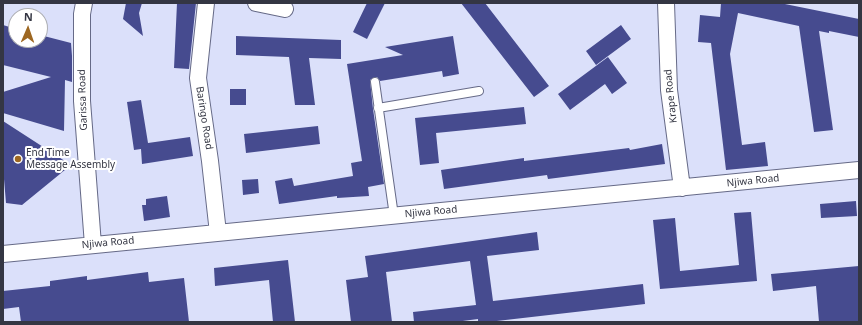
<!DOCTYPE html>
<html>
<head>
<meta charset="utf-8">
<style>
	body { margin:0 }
	#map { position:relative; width:862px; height:325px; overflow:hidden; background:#dbe0fa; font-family:"Noto Sans",sans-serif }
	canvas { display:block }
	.frame { position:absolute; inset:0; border:4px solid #343643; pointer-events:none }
	.north { position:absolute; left:8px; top:8px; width:40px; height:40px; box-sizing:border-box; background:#fff; border:1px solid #aeafb4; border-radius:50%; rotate:2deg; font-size:11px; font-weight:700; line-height:16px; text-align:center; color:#343643 }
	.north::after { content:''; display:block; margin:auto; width:14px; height:18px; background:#9d6721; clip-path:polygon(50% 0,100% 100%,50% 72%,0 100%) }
</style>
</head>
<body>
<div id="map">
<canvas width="862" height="325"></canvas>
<div class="frame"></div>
<div class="north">N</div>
</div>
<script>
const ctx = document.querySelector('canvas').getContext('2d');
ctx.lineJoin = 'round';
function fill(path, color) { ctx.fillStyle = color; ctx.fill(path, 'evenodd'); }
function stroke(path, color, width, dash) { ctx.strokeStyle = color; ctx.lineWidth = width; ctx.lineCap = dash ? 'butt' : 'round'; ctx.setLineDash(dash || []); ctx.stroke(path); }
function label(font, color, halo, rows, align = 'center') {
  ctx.font = font + ' "Noto Sans",sans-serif'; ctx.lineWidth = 4; ctx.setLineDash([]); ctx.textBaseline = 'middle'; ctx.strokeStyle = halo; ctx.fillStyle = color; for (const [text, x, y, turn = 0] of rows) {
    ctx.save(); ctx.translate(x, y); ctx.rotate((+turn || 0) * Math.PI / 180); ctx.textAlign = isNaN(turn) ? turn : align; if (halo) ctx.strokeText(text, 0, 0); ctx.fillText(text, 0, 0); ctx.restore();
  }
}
fill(new Path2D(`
	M126,3H142L139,13L143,36L123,19Z
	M177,3H196L189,69L174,68Z
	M367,3H385L367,39L353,32Z
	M461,3H485L549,86L534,97Z
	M721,3H780L859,19V37L829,31V33L819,31L833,130L814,132L799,26L738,13L730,54L742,145L765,142L768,166L726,170L711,43L698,42L700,15L720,17Z
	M3,25L16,29V40H40V35L71,43L72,56V82L65,80L64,131L3,113V92L51,77L3,65Z
	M621,25L631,39L596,65L586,51Z
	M236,36L341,40V59L309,58L315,105H295L289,57L236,55Z
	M453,36L459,74L443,77L442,71L380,81L377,77H375L370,80L373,109L384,184L368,187L369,196L337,198V196L279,204L275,181L292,178L294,186L353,176L351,163L362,161L347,64L403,55L385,47Z
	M608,57L627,83L612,94L605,84L570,110L558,94Z
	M230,89H246V105H230Z
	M141,100L148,143L190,137L193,156L142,164L141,149L134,150L127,102Z
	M524,107L526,124L436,133L439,163L420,165L415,118Z
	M3,121L71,165L22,205L6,203L3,167Z
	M318,126L320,144L246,153L244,134Z
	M662,144L665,164L548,179L547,175L444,189L441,170L524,158V161L629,148L630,150Z
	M258,179L259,193L243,195L242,180Z
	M167,196L170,217L144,221L142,205H146V199Z
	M856,201L857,216L821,218L820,204Z
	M751,212L757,281L660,289L653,220L675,218L680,271L739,265L734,213Z
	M537,232L539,250L487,256L493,301L643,284L645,304L488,322H478V319L455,322H414L413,312L476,305L470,261L386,272L392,322H351L346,280L368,277L365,256Z
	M288,260L295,322H273L269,280L215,286L214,268Z
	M859,266V322H819L816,286L773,291L771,274Z
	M148,272L149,282L184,278L189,322H21L19,307L3,309V291L50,286V281L87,276V280Z`), '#464b8f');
const service = new Path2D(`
	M375,82L394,216
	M378,108L479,91`);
const minor = new Path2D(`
	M84,3L82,14V101L93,245
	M206,3L198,78L210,161L218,233
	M256,3L285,9
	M666,3L669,90L682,188
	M3,254L859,170`);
stroke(service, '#666a87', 10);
stroke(minor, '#666a87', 18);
stroke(service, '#fff', 8);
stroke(minor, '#fff', 16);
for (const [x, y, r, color] of [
	[18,159,4,"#9d6721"]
]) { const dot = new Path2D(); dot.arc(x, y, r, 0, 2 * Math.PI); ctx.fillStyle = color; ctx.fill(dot); stroke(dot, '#fff', 1.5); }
label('10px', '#343643', '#fff', [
	["Krape Road",671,96,-96],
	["Garissa Road",83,100,-92],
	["Baringo Road",204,118,81],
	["Njiwa Road",753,181,-6],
	["Njiwa Road",431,212,-5],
	["Njiwa Road",108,243,-5]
]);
label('10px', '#343643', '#fff', [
	["End Time",26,153],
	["Message Assembly",26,165]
], 'left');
</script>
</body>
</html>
